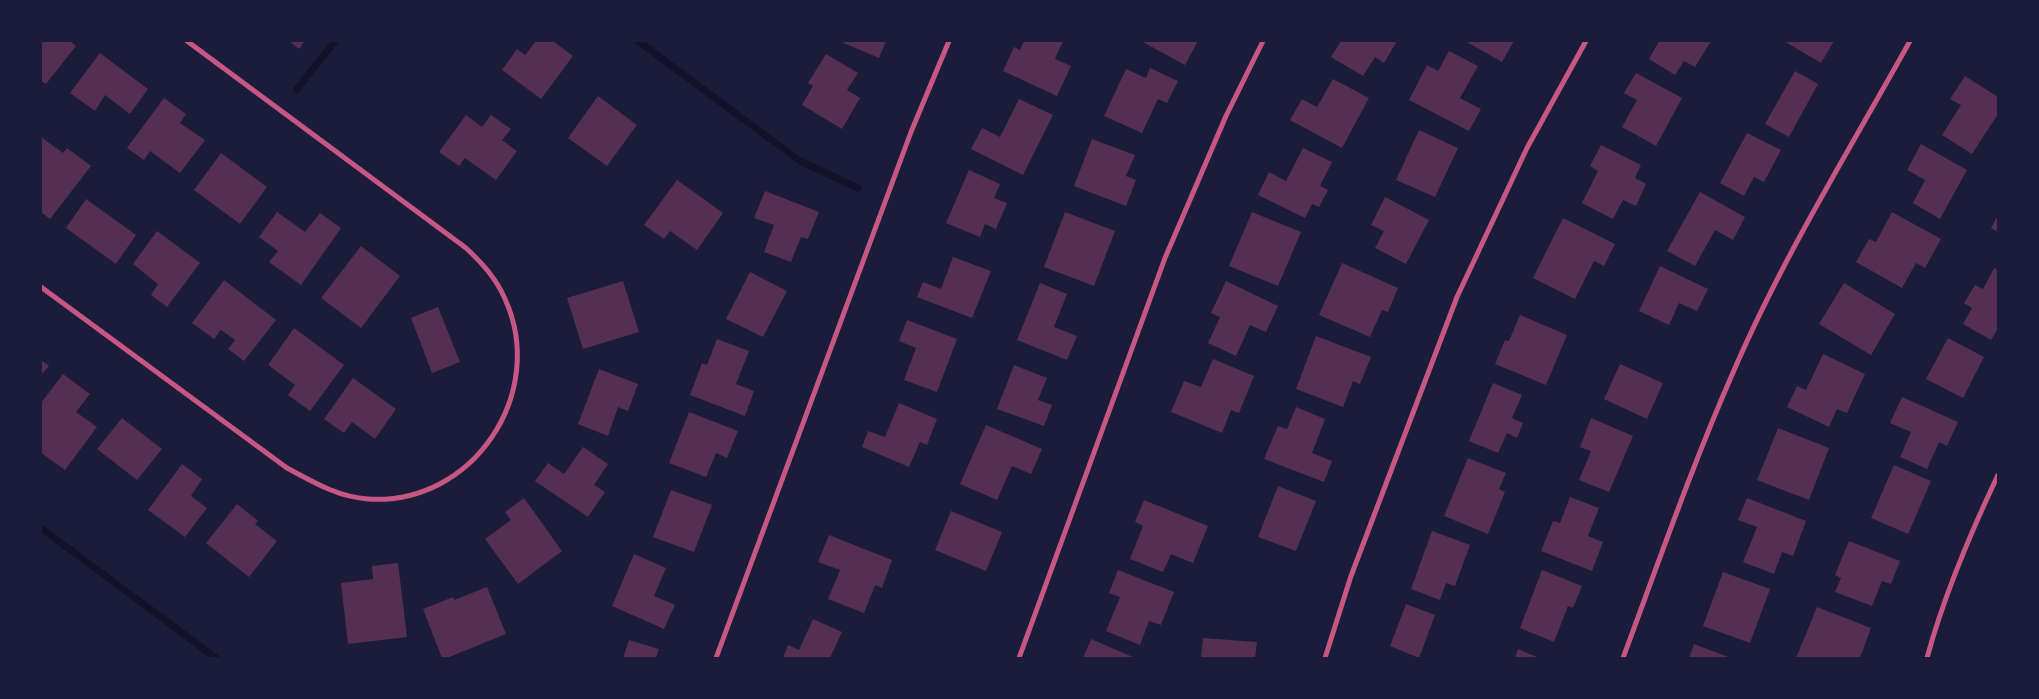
<!DOCTYPE html>
<html>
<head>
<meta charset="utf-8">
<style>
	body { margin:0 }
	#map { position:relative; width:2039px; height:699px; overflow:hidden; background:#1b1b3a; font-family:Ubuntu,sans-serif }
	canvas { display:block }
	.frame { position:absolute; inset:0; border:42px solid #1b1b3a; pointer-events:none }
</style>
</head>
<body>
<div id="map">
<canvas width="2039" height="699"></canvas>
<div class="frame"></div>
</div>
<script>
const ctx = document.querySelector('canvas').getContext('2d');
ctx.lineJoin = 'round';
function stroke(path, color, width, dash) { ctx.strokeStyle = color; ctx.lineWidth = width; ctx.lineCap = dash ? 'butt' : 'round'; ctx.setLineDash(dash || []); ctx.stroke(path); }
function fill(path, color) { ctx.fillStyle = color; ctx.fill(path, 'evenodd'); }
stroke(new Path2D(`
	M638,41L800,161L858,188
	M297,89L335,41
	M41,528L216,658`), '#12122b', 7);
fill(new Path2D(`
	M41,41H70L76,46L46,84L41,81Z
	M289,41H305L299,49Z
	M536,41H553L573,56L541,99L502,70L517,49L525,55Z
	M839,41H886L879,58Z
	M1024,41H1063L1055,59L1071,66L1057,96L1003,71L1014,47L1020,50Z
	M1141,41H1198L1185,65Z
	M1341,41H1397L1384,63L1375,57L1363,76L1331,57Z
	M1465,41H1514L1502,62Z
	M1659,41H1711L1695,67L1684,61L1675,75L1649,59Z
	M1784,41H1834L1821,63Z
	M1449,51L1478,66L1460,98L1481,109L1469,131L1409,100L1427,65L1438,71Z
	M100,53L148,89L130,114L105,95L95,111L70,93Z
	M826,54L858,73L847,90L860,98L842,129L802,105L813,86L808,83Z
	M1150,68L1178,81L1167,103L1158,99L1142,133L1104,116L1126,69L1146,78Z
	M1795,71L1818,84L1789,137L1765,124Z
	M1636,73L1682,98L1656,146L1622,127L1637,100L1624,93Z
	M1965,76L1998,97V114L1972,154L1942,135L1961,105L1950,99Z
	M1333,79L1369,98L1342,148L1290,120L1302,99L1317,107Z
	M598,96L637,125L607,166L568,138Z
	M164,98L186,114L180,123L205,140L180,173L150,151L144,160L127,148Z
	M1019,99L1053,115L1023,175L971,149L982,128L1000,137Z
	M466,115L482,127L491,115L511,129L502,140L517,151L496,180L465,158L459,166L439,152Z
	M1419,130L1458,148L1435,197L1396,180Z
	M1747,133L1781,150L1764,182L1754,177L1744,196L1720,183Z
	M41,137L63,153L67,148L91,166L50,219L41,212Z
	M1092,139L1135,155L1126,176L1136,180L1126,206L1074,186Z
	M1921,144L1967,170L1940,219L1913,203L1925,180L1907,170Z
	M1601,145L1641,165L1635,178L1646,184L1636,206L1623,200L1613,219L1582,203L1598,171L1590,166Z
	M1303,148L1332,162L1320,186L1328,190L1319,207L1312,204L1305,218L1258,195L1269,172L1286,181Z
	M221,153L267,187L240,224L194,190Z
	M969,170L1000,184L994,198L1007,203L996,229L985,224L980,237L946,223Z
	M677,180L723,213L697,250L670,231L664,239L644,225Z
	M765,191L819,212L808,239L801,237L791,262L764,252L774,225L754,218Z
	M1700,192L1745,217L1733,240L1715,230L1695,266L1667,251Z
	M1385,197L1429,220L1406,264L1375,248L1384,231L1371,225Z
	M86,199L136,235L116,264L66,228Z
	M277,212L305,232L320,213L341,228L301,285L269,262L278,251L259,237Z
	M1065,212L1115,231L1094,286L1044,267Z
	M1252,212L1301,232L1278,286L1229,266Z
	M1892,212L1941,239L1925,268L1916,263L1902,288L1856,262L1869,239L1876,242Z
	M1998,215V232L1991,228Z
	M1563,218L1615,244L1604,266L1594,261L1575,299L1533,278Z
	M157,231L200,263L167,307L151,295L158,284L133,264Z
	M361,246L400,276L361,328L321,298Z
	M953,257L991,271L972,318L917,297L923,282L941,289Z
	M1342,263L1398,288L1388,312L1382,310L1370,337L1319,315Z
	M1660,266L1708,289L1697,311L1679,303L1669,325L1639,311Z
	M1994,268L1998,270V328L1991,340L1963,324L1972,308L1964,303L1975,285L1983,289Z
	M750,272L787,291L763,337L726,319Z
	M224,280L276,320L244,361L228,349L235,340L221,330L214,339L192,323Z
	M623,281L639,332L583,349L567,298Z
	M1226,281L1278,306L1266,332L1250,325L1236,356L1208,343L1220,317L1211,313Z
	M1040,283L1067,294L1054,327L1077,336L1067,360L1017,340Z
	M1844,283L1895,314L1871,355L1819,324Z
	M438,307L460,362L432,373L411,318Z
	M1520,315L1567,335L1546,385L1495,364L1505,340L1509,341Z
	M907,320L957,339L937,392L904,380L916,348L899,341Z
	M294,328L344,365L310,411L288,395L295,385L268,365Z
	M1316,336L1371,357L1360,384L1353,381L1343,407L1296,389Z
	M1948,338L1984,357L1963,398L1926,379Z
	M717,339L749,351L736,384L754,391L745,416L690,395L702,363L707,365Z
	M1823,354L1865,374L1847,413L1837,409L1829,427L1787,407L1797,386L1806,390Z
	M1213,359L1254,376L1239,413L1231,410L1222,433L1171,412L1184,381L1201,387Z
	M41,360L49,366L41,375Z
	M1620,364L1663,383L1647,419L1604,399Z
	M1014,365L1047,378L1038,400L1052,405L1044,426L997,409Z
	M599,369L638,384L628,411L618,407L608,436L578,424Z
	M63,374L90,394L76,412L97,427L65,470L41,453V403Z
	M353,378L396,409L375,439L352,422L344,433L324,419Z
	M1493,383L1522,395L1512,418L1523,423L1517,438L1507,433L1498,453L1469,441Z
	M1902,397L1958,422L1947,446L1939,442L1927,469L1900,457L1911,432L1890,423Z
	M899,403L937,419L927,445L920,442L909,467L862,447L868,431L885,437Z
	M1296,407L1325,419L1312,453L1332,461L1324,482L1264,459L1278,426L1287,429Z
	M689,412L738,431L727,458L716,453L706,477L669,463Z
	M122,418L162,449L137,480L97,449Z
	M1591,418L1633,436L1609,492L1579,480L1591,451L1580,447Z
	M986,425L1042,449L1031,474L1012,466L997,500L960,484Z
	M1778,428L1829,448L1809,500L1757,480Z
	M583,447L608,464L594,485L605,492L588,517L535,481L548,463L564,474Z
	M1468,458L1506,473L1499,489L1505,492L1488,534L1444,516Z
	M182,464L202,479L191,496L207,508L185,537L148,510Z
	M1894,465L1931,481L1908,534L1871,518Z
	M1278,486L1316,501L1296,551L1258,537Z
	M671,490L712,505L694,552L653,537Z
	M1570,497L1599,508L1588,536L1603,542L1592,571L1541,551L1553,521L1560,523Z
	M524,498L562,551L518,584L485,539L511,520L505,512Z
	M1747,498L1806,521L1793,556L1782,552L1774,574L1743,562L1757,527L1738,520Z
	M1144,500L1208,526L1193,563L1171,554L1163,572L1130,559L1143,526L1135,522Z
	M237,504L258,521L255,524L277,541L249,577L206,543Z
	M951,511L1002,532L986,571L935,550Z
	M1432,531L1470,545L1455,586L1446,583L1440,600L1411,589Z
	M829,535L892,560L882,588L875,585L864,613L828,599L840,570L818,562Z
	M1849,541L1900,561L1891,584L1882,581L1872,606L1835,592L1841,578L1835,575Z
	M634,554L666,568L654,596L675,605L664,629L612,606Z
	M398,563L407,637L348,644L341,583L373,579L372,566Z
	M1118,570L1174,592L1161,625L1149,621L1140,645L1106,631L1120,597L1109,593Z
	M1542,570L1582,586L1573,608L1568,606L1554,642L1520,628Z
	M1723,572L1770,589L1750,643L1703,626Z
	M487,587L506,634L447,658H442L423,609L453,597L454,600Z
	M1406,604L1435,615L1419,658L1390,646Z
	M1817,607L1871,628L1860,658H1796Z
	M813,619L842,632L830,658H783L788,645L799,650Z
	M1203,638L1257,642L1255,658H1201Z
	M1091,639L1135,658H1083Z
	M629,640L659,649L656,658H623Z
	M1694,644L1731,658H1689Z
	M1518,649L1539,658H1515Z`), '#542f53');
stroke(new Path2D(`
	M41,287L287,468C313,482 338,497 368,499C473,506 548,393 505,299C496,278 482,263 466,248L187,41
	M716,658L911,132L949,41
	M1019,658L1165,258L1226,116L1263,41
	M1325,658L1351,576L1457,297L1527,148L1586,41
	M1623,658C1659,561 1693,463 1735,368C1784,255 1850,149 1910,41
	M1927,658C1944,595 1970,534 1998,475`), '#c65784', 5);
</script>
</body>
</html>
